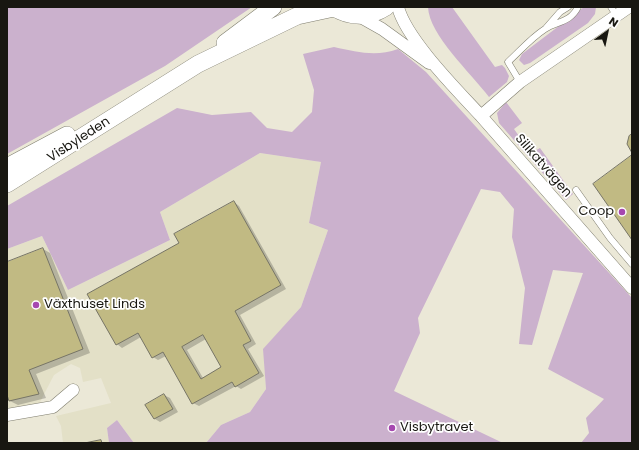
<!DOCTYPE html>
<html>
<head>
<meta charset="utf-8">
<style>
	body { margin:0 }
	#map { position:relative; width:639px; height:450px; overflow:hidden; background:#ebe8d7; font-family:Poppins,sans-serif }
	canvas { display:block }
	.frame { position:absolute; inset:0; border:8px solid #181711; pointer-events:none }
	.north { position:absolute; left:587px; top:12px; width:40px; height:40px; -webkit-text-stroke:3px #fff; paint-order:stroke; rotate:33deg; font-size:11px; font-weight:700; line-height:16px; text-align:center; color:#181711 }
	.north::after { content:''; display:block; margin:auto; width:14px; height:18px; background:#181711; clip-path:polygon(50% 0,100% 100%,50% 72%,0 100%) }
</style>
</head>
<body>
<div id="map">
<canvas width="639" height="450"></canvas>
<div class="frame"></div>
<div class="north">N</div>
</div>
<script>
const ctx = document.querySelector('canvas').getContext('2d');
ctx.lineJoin = 'round';
function fill(path, color) { ctx.fillStyle = color; ctx.fill(path, 'evenodd'); }
function stroke(path, color, width, dash) { ctx.strokeStyle = color; ctx.lineWidth = width; ctx.lineCap = dash ? 'butt' : 'round'; ctx.setLineDash(dash || []); ctx.stroke(path); }
function label(font, color, halo, rows, align = 'center') {
  ctx.font = font + ' Poppins,sans-serif'; ctx.lineWidth = 3.5; ctx.setLineDash([]); ctx.textBaseline = 'middle'; ctx.strokeStyle = halo; ctx.fillStyle = color; for (const [text, x, y, turn = 0] of rows) {
    ctx.save(); ctx.translate(x, y); ctx.rotate((+turn || 0) * Math.PI / 180); ctx.textAlign = isNaN(turn) ? turn : align; if (halo) ctx.strokeText(text, 0, 0); ctx.fillText(text, 0, 0); ctx.restore();
  }
}
fill(new Path2D(`
	M260,153L321,162L309,223L328,230L301,307L264,349L266,389L250,412L221,425L206,443H134L117,420L107,428L109,443H63L61,426L56,416L111,403L101,378L83,382L80,368L71,364L54,375L39,404L7,410V249L42,236L68,290L170,240L160,212Z`), '#e3e0c7');
fill(new Path2D(`
	M7,7H252L165,66L7,154Z
	M428,7H452L495,67L502,65L505,68L509,76L507,82L489,97C471,73 429,35 428,7Z
	M584,7H596L595,14L588,23L530,63L524,65L519,60L522,54Z
	M334,47C357,52 376,57 398,49L426,72L632,298V443H581L589,433L586,418L604,399L548,369L583,273L553,270L532,345L519,344L525,288L512,237L514,209L500,192L481,189L418,318L420,333L394,391L503,443H206L221,425L250,412L266,389L263,349L301,307L328,230L309,223L321,162L260,153L160,212L170,240L68,290L42,236L7,249V206L177,108L212,115L251,112L267,128L292,132L312,112L314,90L303,54Z
	M506,102L522,123L514,129L531,153L540,148L573,194L566,200L499,123L497,113Z
	M117,420L134,443H109L107,428Z`), '#cbb1cd');
fill(new Path2D(`
	M234,202L239,206L286,289L240,315L256,344L248,349L264,376L241,389L236,386L199,406L193,403L166,356L158,360L153,357L141,337L122,348L117,344L180,243ZM206,339L222,367L203,378L187,350Z
	M43,249L50,253L90,353L36,374L46,398L18,405L10,401L7,393V263Z
	M164,395L170,398L178,412L160,422L155,419Z`), '#0003');
const building = new Path2D(`
	M632,134V153L627,144L629,136Z
	M632,155V240L593,184Z
	M234,201L281,285L235,311L251,341L243,345L259,373L235,387L232,382L192,404L163,352L152,358L138,333L116,345L87,294L179,243L174,234ZM203,335L221,367L201,379L182,347Z
	M43,248L83,349L29,370L39,394L9,401L7,395V262Z
	M164,394L173,409L154,419L145,405Z
	M101,440L102,443H85Z`);
fill(building, '#c1ba83');
stroke(building, '#777566', 1);
const lane = new Path2D(`
	M611,7L616,15
	M546,28L560,12L568,7
	M520,82L508,62C520,51 531,38 545,29C557,21 570,23 578,7
	M576,190L610,238L632,264`);
const street = new Path2D(`
	M398,7C406,39 458,91 481,116L520,82L629,7
	M359,16L382,29L429,63
	M481,116L632,288
	M7,415L53,407L73,390`);
const secondary = new Path2D(`
	M333,7C350,18 369,18 386,7
	M225,43L273,7
	M7,167L67,135
	M7,184L198,64L297,16L334,8`);
stroke(lane, '#7f7d6e', 7);
stroke(street, '#7f7d6e', 13);
stroke(secondary, '#7f7d6e', 18);
stroke(lane, '#fff', 6);
stroke(street, '#fff', 12);
stroke(secondary, '#fff', 17);
for (const [x, y, r, color] of [
	[622,212,4,"#a647b0"],
	[36,305,4,"#a647b0"],
	[392,428,4,"#a647b0"]
]) { const dot = new Path2D(); dot.arc(x, y, r, 0, 2 * Math.PI); ctx.fillStyle = color; ctx.fill(dot); stroke(dot, '#fff', 1.5); }
label('13px', '#181711', '#fff', [
	["Visbyleden",79,140,-33],
	["Silikatvägen",543,166,49]
]);
label('13px', '#181711', '#fff', [
	["Coop",614,212,"right"],
	["Växthuset Linds",44,305],
	["Visbytravet",400,428]
], 'left');
</script>
</body>
</html>
